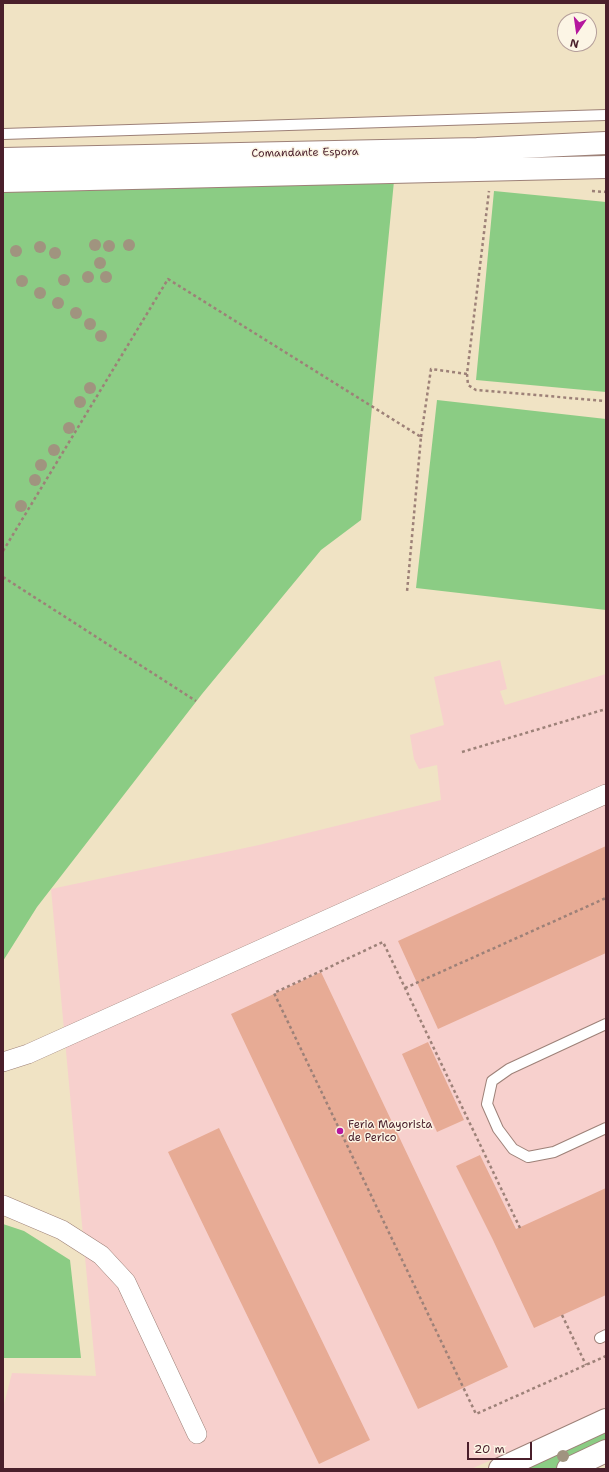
<!DOCTYPE html>
<style>
body{margin:0}
#map{position:relative;width:609px;height:1472px;overflow:hidden;background:#f0e3c4;font-family:"Shantell Sans",sans-serif}
canvas{display:block}
.frame{position:absolute;inset:0;border:4px solid #4a1f2b;pointer-events:none}
.north{position:absolute;left:557px;top:12px;width:40px;height:40px;box-sizing:border-box;background:#fcf5e5;border:1px solid #b59f9b;border-radius:50%;rotate:193deg;font-size:11px;font-weight:700;line-height:16px;text-align:center;color:#4a1f2b}
.north::after{content:'';display:block;margin:auto;width:14px;height:18px;background:#b5179e;clip-path:polygon(50% 0,100% 100%,50% 72%,0 100%)}
.scale{position:absolute;left:467px;top:1442px;width:65px;height:18px;box-sizing:border-box;border:2px solid #4a1f2b;border-top:0;padding-left:5px;font-size:12px;line-height:14px;white-space:nowrap;color:#4a1f2b;-webkit-text-stroke:3px #fcf5e5;paint-order:stroke}
</style>
<div id="map">
<canvas width="609" height="1472"></canvas>
<div class="frame"></div>
<div class="north">N</div>
<div class="scale">20 m</div>
</div>
<script>
const c = document.querySelector('canvas').getContext('2d');
c.lineJoin = 'round';
function fillPath(path, color) {
  c.fillStyle = color;
  c.fill(path, 'evenodd');
}
function strokePath(path, color, width, dash) {
  c.strokeStyle = color;
  c.lineWidth = width;
  c.lineCap = dash ? 'butt' : 'round';
  c.setLineDash(dash || []);
  c.stroke(path);
}
function label(font, color, halo, rows, align = 'center') {
  c.font = font + ' "Shantell Sans",sans-serif';
  c.lineWidth = 3;
  c.setLineDash([]);
  c.textBaseline = 'middle';
  c.strokeStyle = halo;
  c.fillStyle = color;
  for (const [text, x, y, turn = 0] of rows) {
    c.save();
    c.translate(x, y);
    c.rotate((+turn || 0) * Math.PI / 180);
    c.textAlign = isNaN(turn) ? turn : align;
    if (halo) c.strokeText(text, 0, 0);
    c.fillText(text, 0, 0);
    c.restore();
  }
}
fillPath(new Path2D(`
 M 500,660 L 507,689 L 500,691 L 505,705 L 606,674 L 606,1409 L 471,1469 L 3,1469 L 3,1408 L 12,1373 L 96,1376 L 51,889 L 259,845 L 441,800 L 437,765 L 419,769 L 414,759 L 410,735 L 444,725 L 434,677 Z`), '#f7d0cd');
fillPath(new Path2D(`
 M 394,181 L 361,520 L 321,550 L 202,694 L 37,907 L 3,961 L 3,190 Z
 M 494,191 L 606,202 L 606,392 L 476,380 Z
 M 437,400 L 606,419 L 606,610 L 416,588 Z
 M 3,1224 L 24,1231 L 70,1260 L 81,1358 L 3,1358 Z
 M 606,1420 L 606,1450 L 565,1469 L 500,1469 Z`), '#8bcc84');
fillPath(new Path2D(`
 M 606,846 L 606,953 L 438,1029 L 398,941 Z
 M 321,972 L 508,1367 L 418,1409 L 231,1014 Z
 M 428,1042 L 464,1120 L 437,1132 L 402,1054 Z
 M 219,1128 L 370,1440 L 319,1464 L 168,1152 Z
 M 480,1155 L 516,1229 L 606,1188 L 606,1295 L 534,1328 L 493,1240 L 456,1166 Z`), '#e7ab95');
const lane = new Path2D(`
 M 3,134 L 606,115
 M 606,1024 L 509,1069 L 492,1081 L 487,1104 L 498,1129 L 513,1149 L 528,1157 L 554,1152 L 606,1128
 M 600,1338 L 606,1335`);
const street = new Path2D(`
 M 3,1062 L 28,1054 L 606,794
 M 3,1205 L 62,1230 L 101,1255 L 126,1282 L 197,1434`);
const primary = new Path2D(`
 M 3,159 L 477,149 L 606,143
 M 3,181 L 606,167
 M 500,1469 L 606,1420
 M 568,1469 L 606,1451`);
strokePath(lane, '#9d8178', 12);
strokePath(street, '#9d8178', 20);
strokePath(primary, '#9d8178', 24);
strokePath(new Path2D(`
 M 592,191 L 606,192
 M 467,374 L 468,385 L 476,390 L 606,401
 M 421,437 L 431,369 L 467,374 L 489,191
 M 3,551 L 168,279 L 421,437 L 407,592
 M 3,577 L 196,701
 M 462,752 L 606,709
 M 405,988 L 606,898
 M 520,1228 L 383,942 L 274,993 L 476,1414 L 606,1356
 M 562,1315 L 586,1365`), '#9d8178', 2.5, [3, 3]);
strokePath(lane, '#fff', 10);
strokePath(street, '#fff', 19);
strokePath(primary, '#fff', 22);
c.fillStyle = '#a0947f';
for (const [x, y] of [
 [95,245],
 [129,245],
 [109,246],
 [40,247],
 [16,251],
 [55,253],
 [100,263],
 [88,277],
 [106,277],
 [64,280],
 [22,281],
 [40,293],
 [58,303],
 [76,313],
 [90,324],
 [101,336],
 [90,388],
 [80,402],
 [69,428],
 [54,450],
 [41,465],
 [35,480],
 [21,506],
 [563,1456]
]) {
  c.beginPath();
  c.arc(x, y, 6, 0, 2 * Math.PI);
  c.fill();
}
for (const [x, y, r, color] of [
 [340,1131,4,"#b5179e"]
]) {
  const dot = new Path2D();
  dot.arc(x, y, r, 0, 2 * Math.PI);
  c.fillStyle = color;
  c.fill(dot);
  strokePath(dot, '#fcf5e5', 1.5);
}
label('11px', '#4a1f2b', '#fcf5e5', [
 ["Comandante Espora",305,153,-1]
]);
label('11px', '#4a1f2b', '#fcf5e5', [
 ["Feria Mayorista",348,1125],
 ["de Perico",348,1138]
], 'left');
</script>
